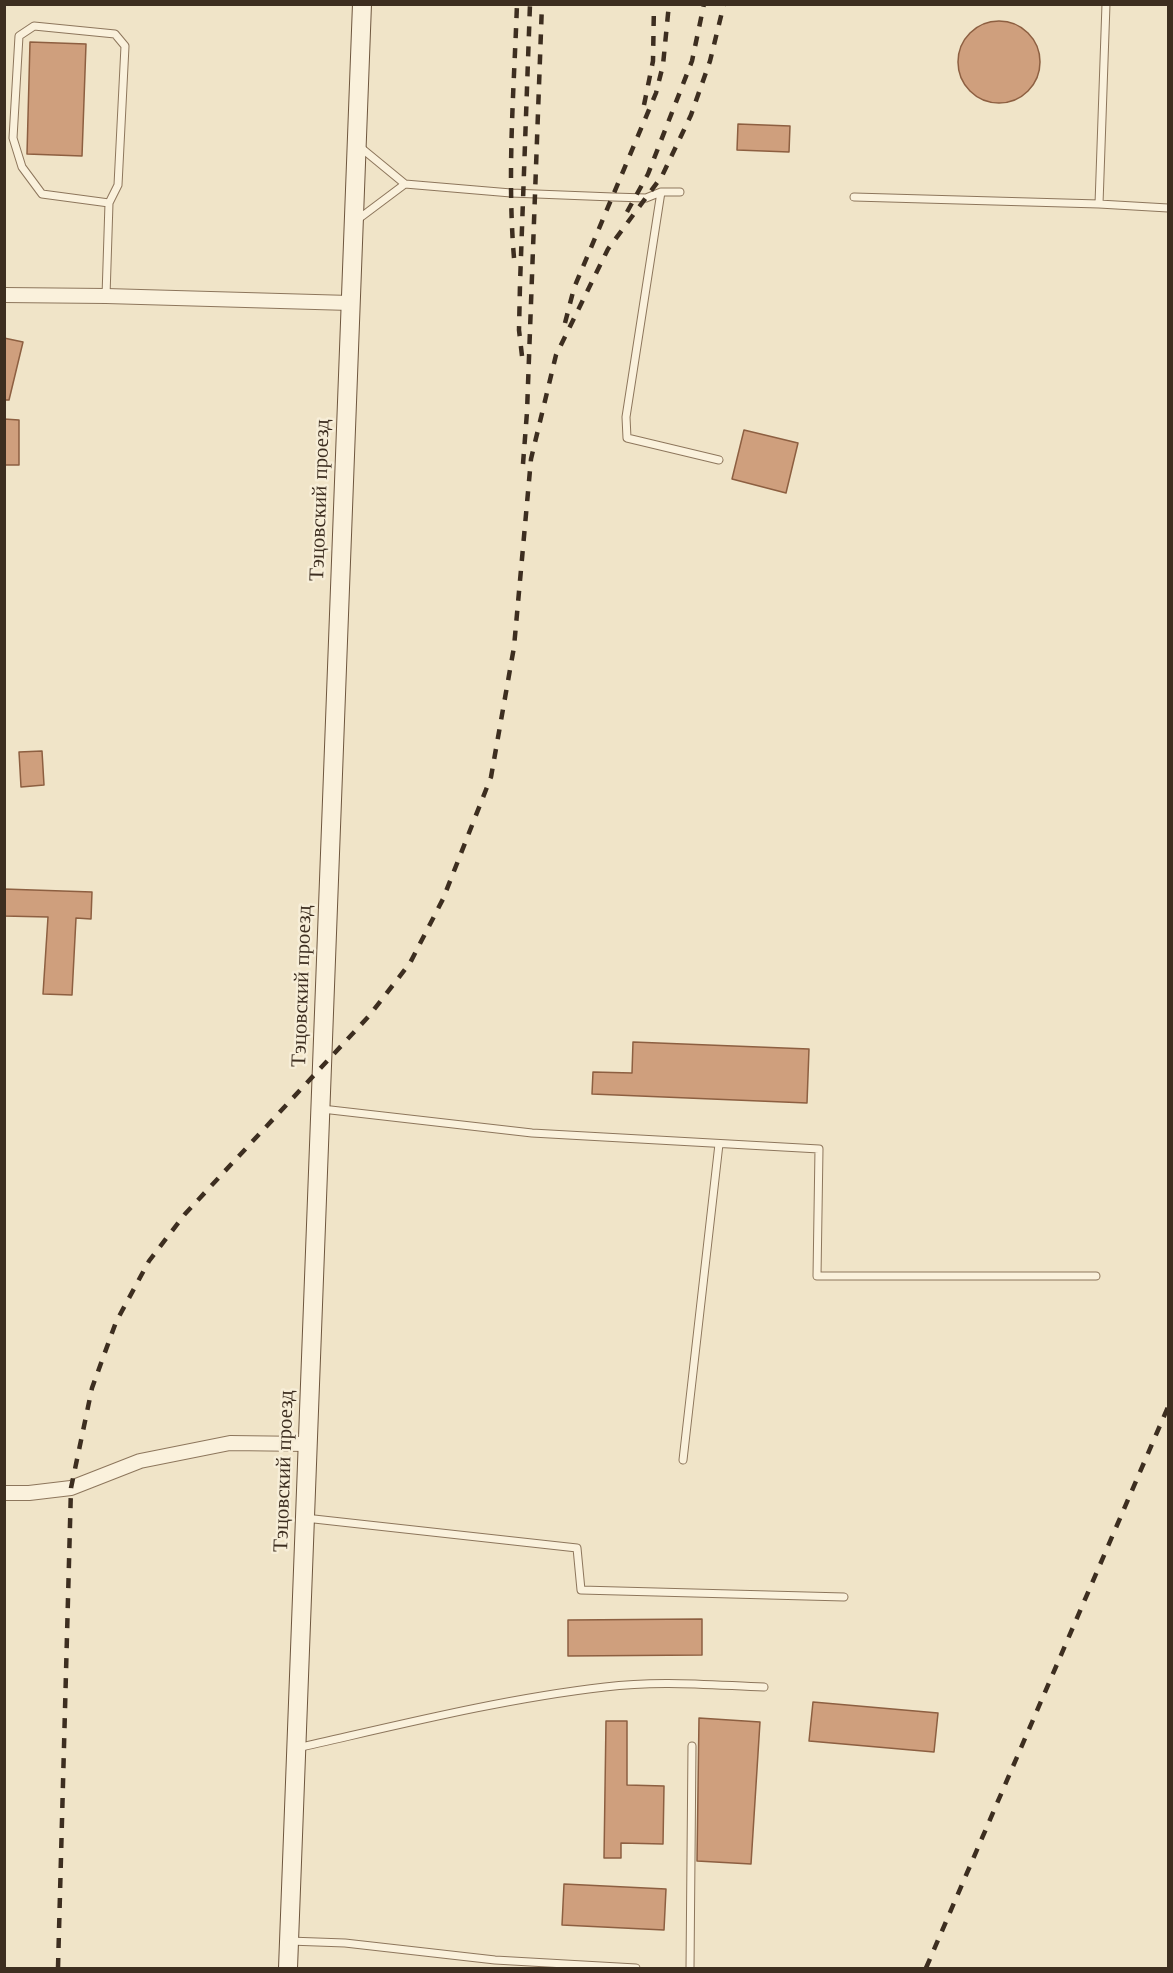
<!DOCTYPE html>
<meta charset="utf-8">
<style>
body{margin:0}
#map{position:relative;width:1173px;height:1973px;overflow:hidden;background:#f0e4c8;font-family:"Libre Baskerville",serif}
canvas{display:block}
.frame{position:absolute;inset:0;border:6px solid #3d2e20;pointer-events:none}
</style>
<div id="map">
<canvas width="1173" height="1973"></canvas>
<div class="frame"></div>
</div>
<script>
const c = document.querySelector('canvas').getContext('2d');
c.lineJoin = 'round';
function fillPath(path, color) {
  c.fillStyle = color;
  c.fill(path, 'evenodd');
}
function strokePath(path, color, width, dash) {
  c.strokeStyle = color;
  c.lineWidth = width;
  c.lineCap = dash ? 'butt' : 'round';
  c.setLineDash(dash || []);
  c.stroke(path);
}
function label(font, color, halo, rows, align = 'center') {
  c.font = font + ' "Libre Baskerville",serif';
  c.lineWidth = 5;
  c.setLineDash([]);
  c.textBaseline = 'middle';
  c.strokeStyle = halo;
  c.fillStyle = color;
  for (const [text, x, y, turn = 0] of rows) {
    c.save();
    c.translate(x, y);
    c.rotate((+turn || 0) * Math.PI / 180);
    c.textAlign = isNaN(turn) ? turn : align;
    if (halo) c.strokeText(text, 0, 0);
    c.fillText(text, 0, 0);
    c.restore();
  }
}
const building = new Path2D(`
 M958 62a41 41 0 1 1 82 0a41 41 0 1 1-82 0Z
 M 30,42 L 86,44 L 82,156 L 27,154 Z
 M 738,124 L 790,126 L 789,152 L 737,150 Z
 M 4,338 L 23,342 L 9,400 L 4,400 Z
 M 4,419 L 19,420 L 19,465 L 4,465 Z
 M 744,430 L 798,443 L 786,493 L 732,479 Z
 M 42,751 L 44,785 L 21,787 L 19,752 Z
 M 4,889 L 92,892 L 91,919 L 76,918 L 72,995 L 43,994 L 48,917 L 4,916 Z
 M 633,1042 L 809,1049 L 807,1103 L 592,1094 L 593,1072 L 632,1073 Z
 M 702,1619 L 702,1655 L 568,1656 L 568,1620 Z
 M 813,1702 L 938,1713 L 934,1752 L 809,1741 Z
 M 699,1718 L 760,1722 L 751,1864 L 697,1861 Z
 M 606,1721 L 627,1721 L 627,1785 L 664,1786 L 663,1844 L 621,1843 L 621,1858 L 604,1858 Z
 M 564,1884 L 666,1889 L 664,1930 L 562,1925 Z`);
fillPath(building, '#cf9f7d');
strokePath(building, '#8d5f41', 1.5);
const lane = new Path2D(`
 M 360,147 L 405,184 L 511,193 L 613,197 L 646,198 L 661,192 L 680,192
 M 661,192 L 626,417 L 627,438 L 719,460
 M 854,197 L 1099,204 L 1106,4
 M 1099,204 L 1168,208
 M 357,220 L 405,184
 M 106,296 L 109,203 L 42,194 L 22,167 L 13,138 L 19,36 L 34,26 L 115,34 L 125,46 L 118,185 L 109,203
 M 322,1109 L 532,1133 L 819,1149 L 817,1276 L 1096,1276
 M 683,1460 L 719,1144
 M 305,1518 L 577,1548 L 581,1590 L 844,1597
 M 297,1748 C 399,1725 501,1699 605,1687 C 658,1680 711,1685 764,1687
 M 289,1941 L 345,1943 L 495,1960 L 636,1968
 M 690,1968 L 692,1746`);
const street = new Path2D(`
 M 4,295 L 106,296 L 350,303
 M 4,1493 L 29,1493 L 71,1488 L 140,1461 L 230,1443 L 308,1444`);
const secondary = new Path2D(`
 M 288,1968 L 362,4`);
strokePath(lane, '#8d765c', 9);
strokePath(street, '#8d765c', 16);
strokePath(secondary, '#6f573f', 20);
strokePath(lane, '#faf1dc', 7);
strokePath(street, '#faf1dc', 14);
strokePath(secondary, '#faf1dc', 18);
strokePath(new Path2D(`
 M 644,105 L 653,61 L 654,4
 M 627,212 L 648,174 L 692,61 L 704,4
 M 514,258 C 507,174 514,89 517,4
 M 565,323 L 574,288 L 656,93 L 663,65 L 669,4
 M 522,356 L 519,330 L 520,284 L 530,4
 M 523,464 L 527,412 L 542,4
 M 58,1968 L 71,1488 L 92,1388 L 116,1322 L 149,1261 L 185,1214 L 369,1016 L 410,963 L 443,899 L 491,777 L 514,647 L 531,459 L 556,355 L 608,249 L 662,176 L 691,115 L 710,61 L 724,4
 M 926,1968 L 1168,1407`), '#3d2e20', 4.5, [10, 10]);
label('21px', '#3d2e20', '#f7eed8', [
 ["Тэцовский проезд",320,500,-88],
 ["Тэцовский проезд",302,986,-88],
 ["Тэцовский проезд",284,1471,-88]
]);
</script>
